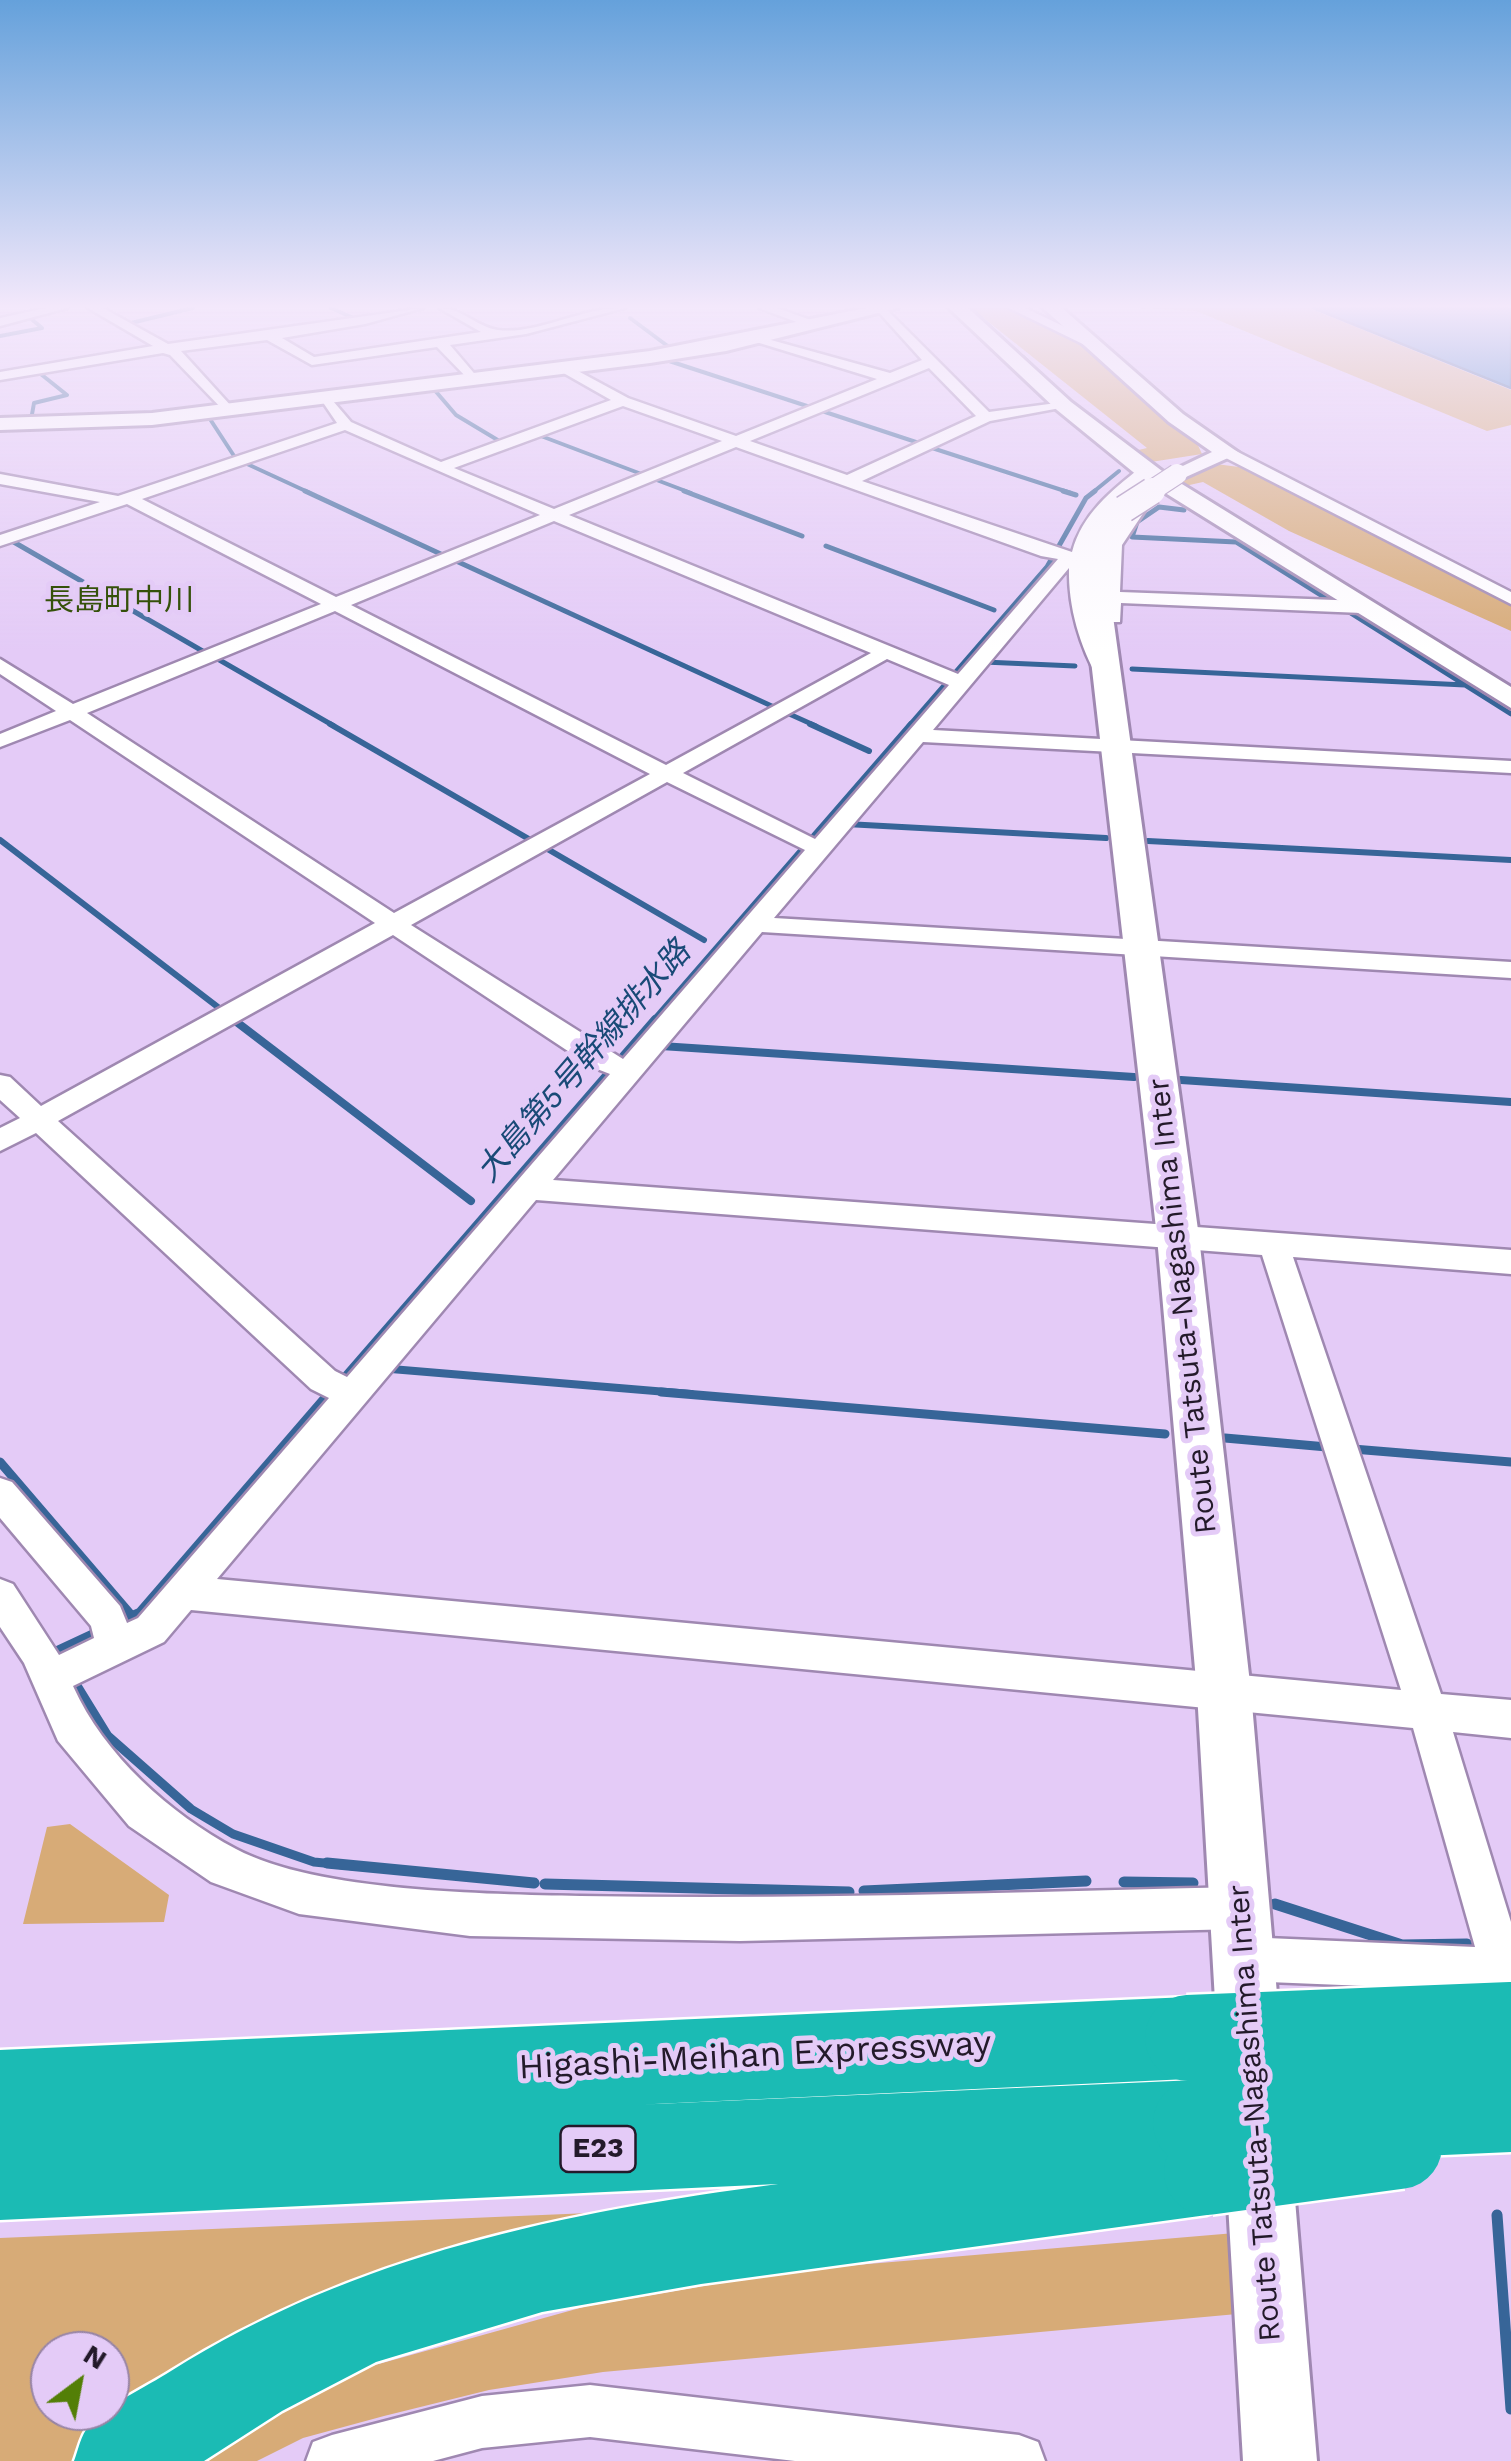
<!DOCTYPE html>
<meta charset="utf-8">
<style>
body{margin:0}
#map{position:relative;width:1511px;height:2461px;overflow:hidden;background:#e4cbf7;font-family:"Work Sans",sans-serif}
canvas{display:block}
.north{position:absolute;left:30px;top:2331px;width:100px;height:100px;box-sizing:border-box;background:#e4cbf7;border:2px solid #9784a5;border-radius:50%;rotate:32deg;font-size:28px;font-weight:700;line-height:40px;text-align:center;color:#231a2a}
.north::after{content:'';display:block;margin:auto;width:35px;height:45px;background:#537f07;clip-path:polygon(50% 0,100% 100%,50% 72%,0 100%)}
</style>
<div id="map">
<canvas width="1511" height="2461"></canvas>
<div class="north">N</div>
</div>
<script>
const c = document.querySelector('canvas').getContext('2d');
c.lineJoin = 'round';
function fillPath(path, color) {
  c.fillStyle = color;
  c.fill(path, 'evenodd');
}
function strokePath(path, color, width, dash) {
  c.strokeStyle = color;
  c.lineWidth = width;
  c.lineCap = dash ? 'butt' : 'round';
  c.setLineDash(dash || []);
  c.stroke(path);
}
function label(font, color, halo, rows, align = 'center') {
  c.font = font + ' "Work Sans","Noto Sans JP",sans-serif';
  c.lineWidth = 10;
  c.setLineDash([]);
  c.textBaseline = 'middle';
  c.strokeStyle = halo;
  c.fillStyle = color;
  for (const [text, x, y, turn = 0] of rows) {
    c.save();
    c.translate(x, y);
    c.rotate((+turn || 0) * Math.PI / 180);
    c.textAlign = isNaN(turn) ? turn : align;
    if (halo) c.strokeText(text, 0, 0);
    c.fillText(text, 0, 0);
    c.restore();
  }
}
fillPath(new Path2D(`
 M 971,308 L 1011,308 L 1087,347 L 1165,420 L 1196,441 L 1202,454 L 1151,462 L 1134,451 L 1147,448 Z
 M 1141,308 L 1309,308 L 1511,390 L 1511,425 L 1487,431 L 1196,311 Z
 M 1216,464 L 1239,467 L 1511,603 L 1511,631 L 1289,531 L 1203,482 L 1185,486 L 1179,481 Z
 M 70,1824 L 169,1895 L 164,1922 L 23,1924 L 47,1827 Z
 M 778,2205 L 239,2348 L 73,2461 L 0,2461 L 0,2238 ZM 50,2351 L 110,2351 L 110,2411 L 50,2411 Z
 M 1235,2233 L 1237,2314 L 603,2372 L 489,2390 L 384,2416 L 303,2438 L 257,2461 L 182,2461 L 314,2382 L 587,2306 L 797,2270 Z`), '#d7ab77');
const water = new Path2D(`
 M 1313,308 L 1511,308 L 1511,388 L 1340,319 Z`);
fillPath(water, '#4085c7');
strokePath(water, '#376598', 2.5);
strokePath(new Path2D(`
 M 331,308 L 360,321
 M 970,308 L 1018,353
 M 630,318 L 673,350
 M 131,323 L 193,308
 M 0,336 L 42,328 L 29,317 L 34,316
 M 1023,357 L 1046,379
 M 660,358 L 810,407
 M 432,387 L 456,415 L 501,442 L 507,440
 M 819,410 L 922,444
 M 208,416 L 236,459
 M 31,420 L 34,403 L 67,395 L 37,371
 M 541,436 L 644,475
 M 929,447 L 1071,493
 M 245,463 L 310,493
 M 654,479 L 691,493
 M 1092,493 L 1119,471`), '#376598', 4);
strokePath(new Path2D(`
 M 305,491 L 445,556
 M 684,491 L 802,536
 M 1063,491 L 1076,495
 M 1184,510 L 1159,507 L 1137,522 L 1132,537 L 1236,542 L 1335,604
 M 12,541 L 206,653
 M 826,546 L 994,610
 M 454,560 L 776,708
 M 1349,612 L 1511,714
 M 216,658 L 334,726
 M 984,662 L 1075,666
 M 1132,669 L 1465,685
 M 787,713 L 816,726
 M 909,726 L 1047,567 L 1086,498 L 1095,491`), '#376598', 5);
strokePath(new Path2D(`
 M 330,724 L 534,842
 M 810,724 L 869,751
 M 846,824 L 1106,838
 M 0,840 L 223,1011
 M 1148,841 L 1511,860
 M 544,847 L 704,940
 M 653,1021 L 911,724`), '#376598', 6);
strokePath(new Path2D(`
 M 234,1020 L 471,1201
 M 661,1046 L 1134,1077
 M 1181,1080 L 1511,1102
 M 391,1369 L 691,1394
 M 341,1381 L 655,1019
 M 328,1394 L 331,1391`), '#376598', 8);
strokePath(new Path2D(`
 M 661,1392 L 1165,1434
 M 1225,1438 L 1327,1447
 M 1353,1449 L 1511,1462
 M 0,1462 L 132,1616
 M 118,1622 L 140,1612 L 330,1392
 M 56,1651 L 101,1630
 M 73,1679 L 108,1736 L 191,1809 L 233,1834 L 314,1862 L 354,1866`), '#376598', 9);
strokePath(new Path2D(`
 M 327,1863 L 534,1883
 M 1124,1882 L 1193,1883
 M 545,1884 L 849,1892
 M 864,1891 L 1086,1881
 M 1275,1904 L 1402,1945 L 1467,1944
 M 1497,2215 L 1511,2409`), '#376598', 11);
const street = new Path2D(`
 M 46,308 L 67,308 L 0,326 L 0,318 Z
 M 88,308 L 103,308 L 168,344 L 423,308 L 365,324 L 282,338 L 314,357 L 481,332 L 439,308 C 463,308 476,327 498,330 C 537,335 584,306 625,308 L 526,334 L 450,345 L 479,379 L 472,383 L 437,347 L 312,365 L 267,340 L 181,351 L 232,407 L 234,410 L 227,414 L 170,355 L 163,353 L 0,380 L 0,372 L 153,346 Z
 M 759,308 L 777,308 L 822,324 L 810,327 Z
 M 875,308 L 885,308 L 989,412 L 1064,402 L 1071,406 L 990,421 L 862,481 L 1072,552 C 1082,514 1111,491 1140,468 L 1154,471 C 1140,486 1122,497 1108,514 C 1067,562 1093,625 1116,676 L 1113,680 L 1099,680 C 1080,647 1068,607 1069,568 L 933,730 L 1511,761 L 1511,773 L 923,742 L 774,918 L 1511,962 L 1511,978 L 762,932 L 553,1180 L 1511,1250 L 1511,1274 L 1293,1257 L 1441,1694 L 1511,1700 L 1511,1738 L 1453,1732 L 1511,1922 L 1511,2016 L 1495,2010 L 1488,1991 L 1244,1981 L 1229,1974 L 1222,1959 L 1229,1944 L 1244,1937 L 1475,1947 L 1413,1728 L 191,1610 L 164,1642 L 73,1686 C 104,1755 170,1814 236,1849 C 317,1892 487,1894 580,1896 C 800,1900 1020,1892 1240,1887 L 1255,1893 L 1261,1908 L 1255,1923 L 1240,1929 L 740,1941 L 470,1936 L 299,1914 L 211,1882 L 129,1826 L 58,1741 L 24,1663 L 0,1627 L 0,1579 L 13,1584 L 59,1655 L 94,1638 L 91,1626 L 0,1518 L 0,1478 L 12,1482 L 120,1606 L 127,1623 L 138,1618 L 329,1398 L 311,1389 L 36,1133 L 0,1151 L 0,1128 L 20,1118 L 0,1100 L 0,1075 L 10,1077 L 41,1106 L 375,923 L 70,720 L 0,747 L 0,734 L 56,711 L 0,674 L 0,659 L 73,704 L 321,604 L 127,504 L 0,546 L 0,535 L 100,502 L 0,484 L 0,474 L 118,496 L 337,423 L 320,398 L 327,394 L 351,422 L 441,462 L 611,400 L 560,371 L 565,364 L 628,398 L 736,436 L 877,379 L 753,341 L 753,335 L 890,373 L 922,360 ZM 929,368 L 976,416 L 847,475 L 750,441 ZM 623,406 L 722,441 L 554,509 L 454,468 ZM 345,430 L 540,515 L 336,597 L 142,499 ZM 736,447 L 1041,556 L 1058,559 L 958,674 L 569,515 ZM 554,521 L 871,653 L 666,765 L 351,605 ZM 335,611 L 650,774 L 394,913 L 87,713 ZM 887,659 L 949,685 L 815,839 L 683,773 ZM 667,782 L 805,850 L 623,1059 L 411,925 ZM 393,935 L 592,1067 L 610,1074 L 347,1377 L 335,1371 L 58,1121 ZM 536,1200 L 1262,1255 L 1401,1690 L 217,1579 Z
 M 1009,308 L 1025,308 L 1101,344 L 1089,347 Z
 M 1222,450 L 1234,450 L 1511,592 L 1511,604 L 1222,456 Z
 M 1138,504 L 1146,509 L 1122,545 L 1120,592 L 1362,601 L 1371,607 L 1362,613 L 1121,603 L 1120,622 L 1106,622 C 1092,587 1098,520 1138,504 Z
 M 590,2385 L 1019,2435 L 1038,2442 L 1045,2461 L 795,2461 L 590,2437 L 482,2448 L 433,2461 L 306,2461 L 313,2442 L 332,2435 L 482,2396 Z`);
const secondary = new Path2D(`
 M 866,308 L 898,308 L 726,351 L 650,363 L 152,425 L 0,430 L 0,418 L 152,413 L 650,351 Z
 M 949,308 L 968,308 L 1071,402 L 1166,474 L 1212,452 L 1169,422 L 1043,308 L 1062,308 L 1183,414 L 1239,453 L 1177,481 L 1511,687 L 1511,708 L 1138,476 L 1057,410 Z
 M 1124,502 L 1136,509 L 1109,544 L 1107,573 L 1199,1237 L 1251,1692 L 1282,2052 L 1273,2075 L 1250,2084 L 1227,2075 L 1218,2052 L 1197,1692 L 1157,1237 L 1081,573 C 1084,548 1096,510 1124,502 Z
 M 1258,2119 L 1282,2128 L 1291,2152 L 1317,2461 L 1243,2461 L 1225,2152 L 1234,2128 Z`);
const highway = new Path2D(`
 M 1188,1997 L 1217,2009 L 1229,2038 L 1217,2067 L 1188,2079 L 633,2105 L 1196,2080 L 1226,2093 L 1239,2123 L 1232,2139 L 1238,2141 L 1250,2172 L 1238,2203 L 1207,2215 L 701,2284 L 542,2312 L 376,2362 L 282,2411 L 204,2461 L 74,2461 C 78,2451 81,2434 89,2426 C 108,2404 146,2387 171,2371 C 357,2254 564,2212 778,2184 L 0,2220 L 0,2050 Z`);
strokePath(street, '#9f88b1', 5);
strokePath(secondary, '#9f88b1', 6);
strokePath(highway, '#fff', 5);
fillPath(street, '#fff');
fillPath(secondary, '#fff');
fillPath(highway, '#1bbbb4');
const secondaryBridgeFar1 = new Path2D(`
 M 1148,493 L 1177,474`);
const secondaryBridge = new Path2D(`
 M 1124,509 L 1152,491`);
const highwayBridge = new Path2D(`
 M 1188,2038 L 1511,2025
 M 1196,2123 L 1511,2109
 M 1207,2172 L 1399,2146`);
strokePath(secondaryBridgeFar1, '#9f88b1', 22, []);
strokePath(secondaryBridge, '#9f88b1', 29, []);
strokePath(highwayBridge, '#fff', 91, []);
strokePath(secondaryBridgeFar1, '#fff', 20);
strokePath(secondaryBridge, '#fff', 26);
strokePath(highwayBridge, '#1bbbb4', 86);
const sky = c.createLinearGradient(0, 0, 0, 652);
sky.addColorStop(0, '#65a1db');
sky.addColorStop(0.47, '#f3e8fb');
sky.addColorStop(1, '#f3e8fb00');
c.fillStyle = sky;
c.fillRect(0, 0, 1511, 652);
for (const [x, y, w] of [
 [598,2149,75]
]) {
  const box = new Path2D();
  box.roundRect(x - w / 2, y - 23, w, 46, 8);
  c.fillStyle = '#e4cbf7';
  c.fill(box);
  strokePath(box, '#231a2a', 2.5);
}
label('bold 28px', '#231a2a', null, [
 ["E23",598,2149]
]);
label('30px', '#35510a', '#e4cbf7', [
 ["長島町中川",119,601]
]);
label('30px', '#231a2a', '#e4cbf7', [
 ["Route Tatsuta-Nagashima Inter",1183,1306,-96],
 ["Route Tatsuta-Nagashima Inter",1255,2113,-94]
]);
label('italic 32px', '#194a77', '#e4cbf7', [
 ["大島第5号幹線排水路",584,1062,-49]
]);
label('35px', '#231a2a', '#e4cbf7', [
 ["Higashi-Meihan Expressway",755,2056,-3]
]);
</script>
